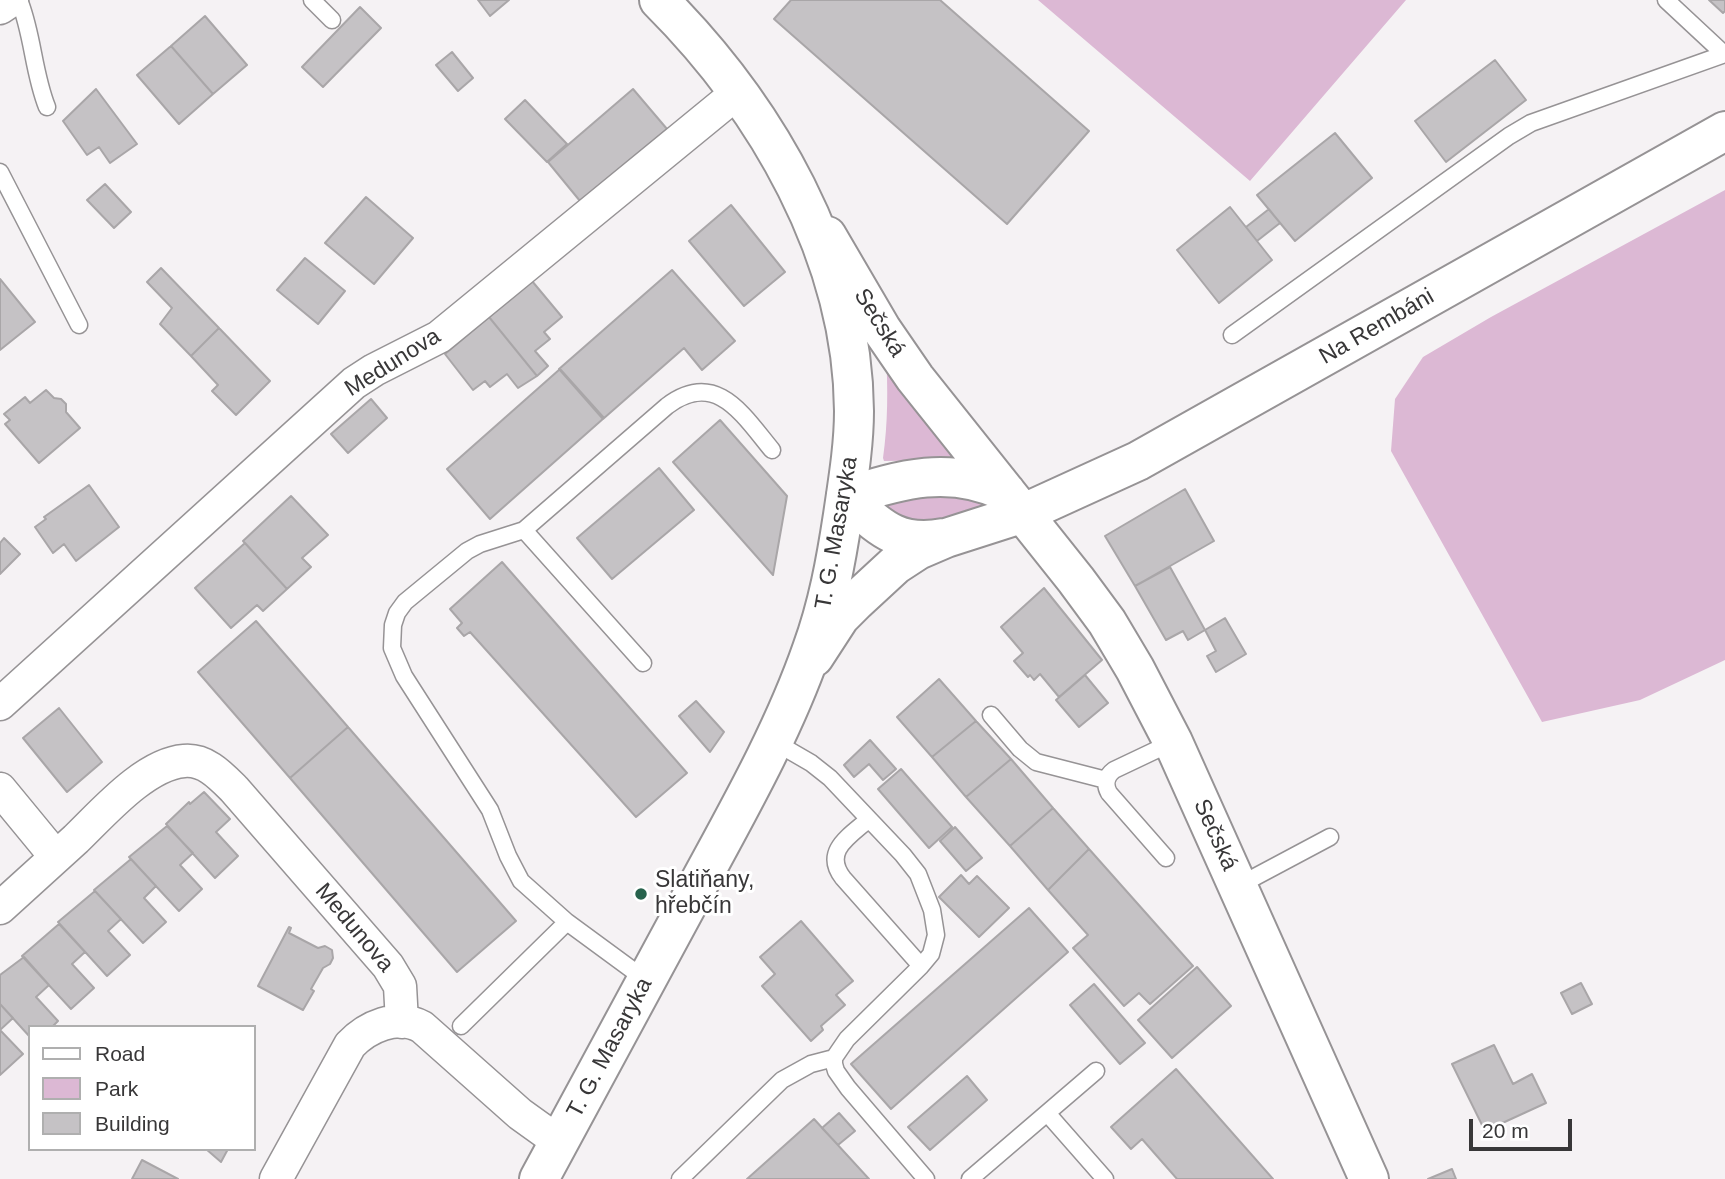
<!DOCTYPE html>
<meta charset="utf-8">
<style>
body{margin:0}
#map{position:relative;width:1725px;height:1179px;overflow:hidden;background:#f5f2f4;font-family:Helvetica,sans-serif}
canvas{display:block}
.legend{position:absolute;left:28px;top:1025px;width:228px;height:126px;box-sizing:border-box;background:#fff;border:2px solid #afafaf;margin:0;padding:9px 12px;list-style:none;font-size:21px;color:#383738}
.legend li{display:flex;align-items:center;gap:14px;height:35px}
.legend b{width:35px;border:2px solid #afafaf}
.scale{position:absolute;left:1469px;top:1119px;width:103px;height:32px;box-sizing:border-box;border:4px solid #383738;border-top:0;padding-left:9px;font-size:21px;line-height:24px;white-space:nowrap;color:#383738;-webkit-text-stroke:5px #fff;paint-order:stroke}
</style>
<div id="map">
<canvas width="1725" height="1179"></canvas>
<ul class="legend">
<li><b style="height:9px;background:#fff"></b>Road</li>
<li><b style="height:19px;background:#dcb8d4"></b>Park</li>
<li><b style="height:19px;background:#c5c2c5"></b>Building</li>
</ul>
<div class="scale">20 m</div>
</div>
<script>
const c = document.querySelector('canvas').getContext('2d');
c.lineJoin = 'round';
function fillPath(path, color) {
  c.fillStyle = color;
  c.fill(path, 'evenodd');
}
function strokePath(path, color, width, dash) {
  c.strokeStyle = color;
  c.lineWidth = width;
  c.lineCap = dash ? 'butt' : 'round';
  c.setLineDash(dash || []);
  c.stroke(path);
}
function label(font, color, halo, rows, align = 'center') {
  c.font = font + ' Helvetica,sans-serif';
  c.lineWidth = 6;
  c.setLineDash([]);
  c.textBaseline = 'middle';
  c.strokeStyle = halo;
  c.fillStyle = color;
  for (const [text, x, y, turn = 0] of rows) {
    c.save();
    c.translate(x, y);
    c.rotate((+turn || 0) * Math.PI / 180);
    c.textAlign = isNaN(turn) ? turn : align;
    if (halo) c.strokeText(text, 0, 0);
    c.fillText(text, 0, 0);
    c.restore();
  }
}
fillPath(new Path2D(`
 M 1038,0 L 1406,0 L 1250,181 Z
 M 1725,190 L 1725,660 L 1640,700 L 1542,722 L 1391,451 L 1395,399 L 1423,357 L 1491,317 Z
 M 886,354 L 966,460 L 884,461 L 883,458 C 888,423 888,389 886,354 Z
 M 949,493 L 995,505 L 920,527 L 883,510 L 885,498 Z`), '#dcb8d4');
const building = new Path2D(`
 M 478,0 L 509,0 L 490,16 Z
 M 791,0 L 940,0 L 1089,131 L 1007,224 L 774,19 Z
 M 1709,0 L 1725,0 L 1725,11 L 1723,13 Z
 M 360,7 L 381,28 L 323,87 L 302,67 Z
 M 205,16 L 247,65 L 213,94 L 171,46 Z
 M 171,46 L 213,94 L 179,124 L 137,75 Z
 M 452,52 L 473,78 L 458,91 L 436,65 Z
 M 1495,60 L 1526,100 L 1446,162 L 1415,121 Z
 M 96,89 L 137,144 L 110,163 L 99,147 L 87,155 L 63,121 Z
 M 633,89 L 667,129 L 580,201 L 548,162 Z
 M 525,100 L 567,144 L 547,162 L 505,119 Z
 M 1335,133 L 1372,178 L 1295,241 L 1257,195 Z
 M 105,184 L 131,212 L 114,228 L 87,200 Z
 M 366,197 L 413,238 L 374,284 L 325,243 Z
 M 731,205 L 785,272 L 744,306 L 689,241 Z
 M 1230,207 L 1272,260 L 1219,303 L 1177,250 Z
 M 1269,209 L 1280,223 L 1257,241 L 1246,227 Z
 M 305,258 L 345,291 L 318,324 L 277,290 Z
 M 161,268 L 219,328 L 191,356 L 160,324 L 172,308 L 147,282 Z
 M 672,270 L 735,341 L 702,370 L 684,348 L 603,419 L 559,369 Z
 M 0,279 L 35,322 L 0,350 Z
 M 532,281 L 562,317 L 544,332 L 550,339 L 535,351 L 548,366 L 537,376 L 489,317 Z
 M 489,317 L 537,376 L 518,388 L 507,374 L 490,387 L 485,381 L 473,390 L 445,354 Z
 M 219,328 L 270,381 L 236,415 L 212,391 L 218,385 L 191,356 Z
 M 560,369 L 604,418 L 490,519 L 447,469 Z
 M 46,390 L 54,398 L 61,399 L 66,404 L 66,412 L 80,428 L 39,463 L 5,424 L 10,420 L 4,414 L 25,397 L 30,403 Z
 M 371,399 L 387,418 L 348,453 L 331,434 Z
 M 720,420 L 787,496 L 773,575 L 673,462 Z
 M 659,468 L 694,510 L 612,579 L 577,538 Z
 M 89,485 L 119,527 L 76,561 L 64,544 L 53,553 L 35,527 L 46,519 L 44,517 Z
 M 1185,489 L 1214,541 L 1135,586 L 1105,536 Z
 M 291,496 L 328,535 L 302,558 L 311,567 L 287,589 L 243,541 Z
 M 4,538 L 20,554 L 0,574 L 0,543 Z
 M 245,543 L 287,589 L 263,611 L 257,605 L 231,628 L 195,588 Z
 M 502,562 L 687,773 L 636,817 L 470,632 L 464,636 L 457,628 L 462,623 L 450,609 Z
 M 1170,567 L 1205,630 L 1188,640 L 1183,631 L 1166,640 L 1135,586 Z
 M 1044,588 L 1102,660 L 1059,697 L 1040,674 L 1034,680 L 1030,675 L 1028,677 L 1014,661 L 1023,653 L 1001,627 Z
 M 1225,618 L 1246,654 L 1216,672 L 1207,656 L 1216,651 L 1205,630 Z
 M 256,621 L 348,727 L 290,778 L 198,672 Z
 M 1085,675 L 1108,703 L 1079,727 L 1056,700 Z
 M 939,679 L 976,721 L 932,757 L 897,717 Z
 M 696,701 L 724,732 L 710,752 L 679,716 Z
 M 59,708 L 102,762 L 67,792 L 23,738 Z
 M 976,721 L 1011,759 L 966,797 L 932,757 Z
 M 348,727 L 516,921 L 457,972 L 290,778 Z
 M 870,740 L 896,769 L 883,780 L 869,764 L 854,777 L 844,765 Z
 M 1011,759 L 1053,808 L 1010,846 L 966,797 Z
 M 901,769 L 952,827 L 929,848 L 878,789 Z
 M 204,792 L 230,819 L 216,832 L 238,856 L 215,878 L 166,824 L 189,802 L 190,804 Z
 M 1053,808 L 1089,849 L 1048,890 L 1010,846 Z
 M 167,826 L 193,853 L 180,865 L 202,889 L 179,911 L 129,857 Z
 M 955,827 L 982,858 L 966,871 L 940,841 Z
 M 1089,849 L 1193,966 L 1150,1004 L 1139,993 L 1124,1006 L 1073,948 L 1088,935 L 1048,890 Z
 M 131,859 L 156,886 L 144,898 L 166,922 L 143,943 L 94,890 Z
 M 961,875 L 969,884 L 977,876 L 1009,908 L 979,937 L 939,897 Z
 M 95,891 L 121,919 L 108,931 L 130,955 L 107,976 L 58,922 Z
 M 1029,908 L 1068,952 L 891,1109 L 851,1064 Z
 M 801,921 L 853,981 L 836,995 L 845,1005 L 821,1026 L 823,1030 L 811,1041 L 762,986 L 775,974 L 760,957 Z
 M 59,924 L 85,952 L 72,964 L 94,988 L 71,1009 L 22,956 Z
 M 289,927 L 291,928 L 289,933 L 318,948 L 325,946 L 332,950 L 333,958 L 330,964 L 323,968 L 311,989 L 314,991 L 303,1010 L 258,986 Z
 M 24,957 L 49,985 L 36,997 L 58,1021 L 52,1027 L 30,1027 L 30,1037 L 0,1004 L 0,975 Z
 M 1197,967 L 1231,1006 L 1172,1058 L 1138,1020 Z
 M 1581,983 L 1592,1004 L 1572,1014 L 1561,993 Z
 M 1094,984 L 1145,1043 L 1120,1064 L 1070,1005 Z
 M 0,1004 L 13,1018 L 0,1030 L 23,1054 L 0,1075 Z
 M 1494,1045 L 1513,1084 L 1532,1074 L 1546,1103 L 1485,1131 L 1452,1064 Z
 M 1176,1069 L 1273,1179 L 1177,1179 L 1142,1139 L 1131,1149 L 1111,1127 Z
 M 967,1076 L 987,1100 L 930,1150 L 908,1127 Z
 M 839,1113 L 855,1131 L 838,1145 L 822,1128 Z
 M 814,1119 L 869,1179 L 747,1179 Z
 M 206,1149 L 228,1149 L 221,1162 Z
 M 142,1160 L 178,1179 L 132,1179 Z
 M 1452,1169 L 1456,1179 L 1428,1179 Z`);
fillPath(building, '#c5c2c5');
strokePath(building, '#a9a6a8', 2);
const service = new Path2D(`
 M 19,0 C 33,34 33,72 47,107
 M 312,0 L 332,20
 M 1666,0 L 1724,54
 M 0,172 L 79,325
 M 1232,335 L 1509,136 L 1531,123 L 1725,54
 M 524,530 L 480,544 L 467,551 L 405,602 L 397,613 L 393,625 L 392,648 L 404,676 L 490,810 L 508,856 L 521,881 L 567,922 L 646,980
 M 643,663 L 524,530 L 667,406 C 716,369 743,415 772,450
 M 991,715 L 1020,749 L 1036,762 L 1106,780
 M 773,741 L 811,763 L 830,778 L 903,855 L 918,874 L 932,910 L 936,935 L 931,954 L 921,966 L 843,878 C 822,851 850,836 869,819
 M 1166,858 L 1109,793 C 1104,784 1106,776 1114,770 L 1173,742
 M 1238,886 L 1330,837
 M 921,966 L 847,1039 L 834,1058 L 834,1064 L 836,1071 L 848,1088 L 926,1179
 M 461,1026 L 567,922
 M 1096,1071 L 1047,1113 L 1105,1179
 M 680,1179 L 782,1080 L 811,1064 L 834,1058
 M 970,1179 L 1047,1113`);
const minor = new Path2D(`
 M 0,8 L 12,0
 M 0,704 L 354,383 L 374,370 L 439,337 L 737,93
 M 0,789 L 56,857
 M 0,908 C 25,885 51,862 76,839 C 103,813 145,764 184,761 C 205,759 220,775 234,789 L 388,966 L 400,986 L 402,1022
 M 276,1179 L 350,1045 C 367,1027 397,1013 422,1027 L 520,1114 L 559,1142`);
const tertiary = new Path2D(`
 M 827,236 L 882,330 L 915,378 L 1076,580 L 1107,622 L 1135,669 L 1173,742 L 1369,1179
 M 944,538 C 896,547 879,526 846,497 C 901,479 950,465 1006,492
 M 814,657 L 840,617 L 856,601 L 895,565 L 918,550 L 946,538 L 1024,513 L 1138,461 L 1725,131`);
const secondary = new Path2D(`
 M 539,1179 C 590,1085 641,991 692,896 C 735,816 782,735 812,649 C 828,605 836,561 843,515 C 848,481 854,445 854,411 C 853,255 766,107 659,0`);
strokePath(service, '#969395', 19);
strokePath(minor, '#969395', 35);
strokePath(tertiary, '#969395', 42);
strokePath(secondary, '#969395', 42);
strokePath(service, '#fff', 16);
strokePath(minor, '#fff', 32);
strokePath(tertiary, '#fff', 38);
strokePath(secondary, '#fff', 38);
for (const [x, y, r, color] of [
 [641,894,7,"#27624c"]
]) {
  const dot = new Path2D();
  dot.arc(x, y, r, 0, 2 * Math.PI);
  c.fillStyle = color;
  c.fill(dot);
  strokePath(dot, '#fff', 2.5);
}
label('23px', '#383738', '#fff', [
 ["Sečská",879,323,58],
 ["Na Rembáni",1377,327,-30],
 ["Medunova",393,363,-32],
 ["T. G. Masaryka",837,533,-80],
 ["Sečská",1215,835,66],
 ["Medunova",354,928,50],
 ["T. G. Masaryka",610,1048,-62]
]);
label('23px', '#383738', '#fff', [
 ["Slatiňany,",655,881],
 ["hřebčín",655,907]
], 'left');
</script>
